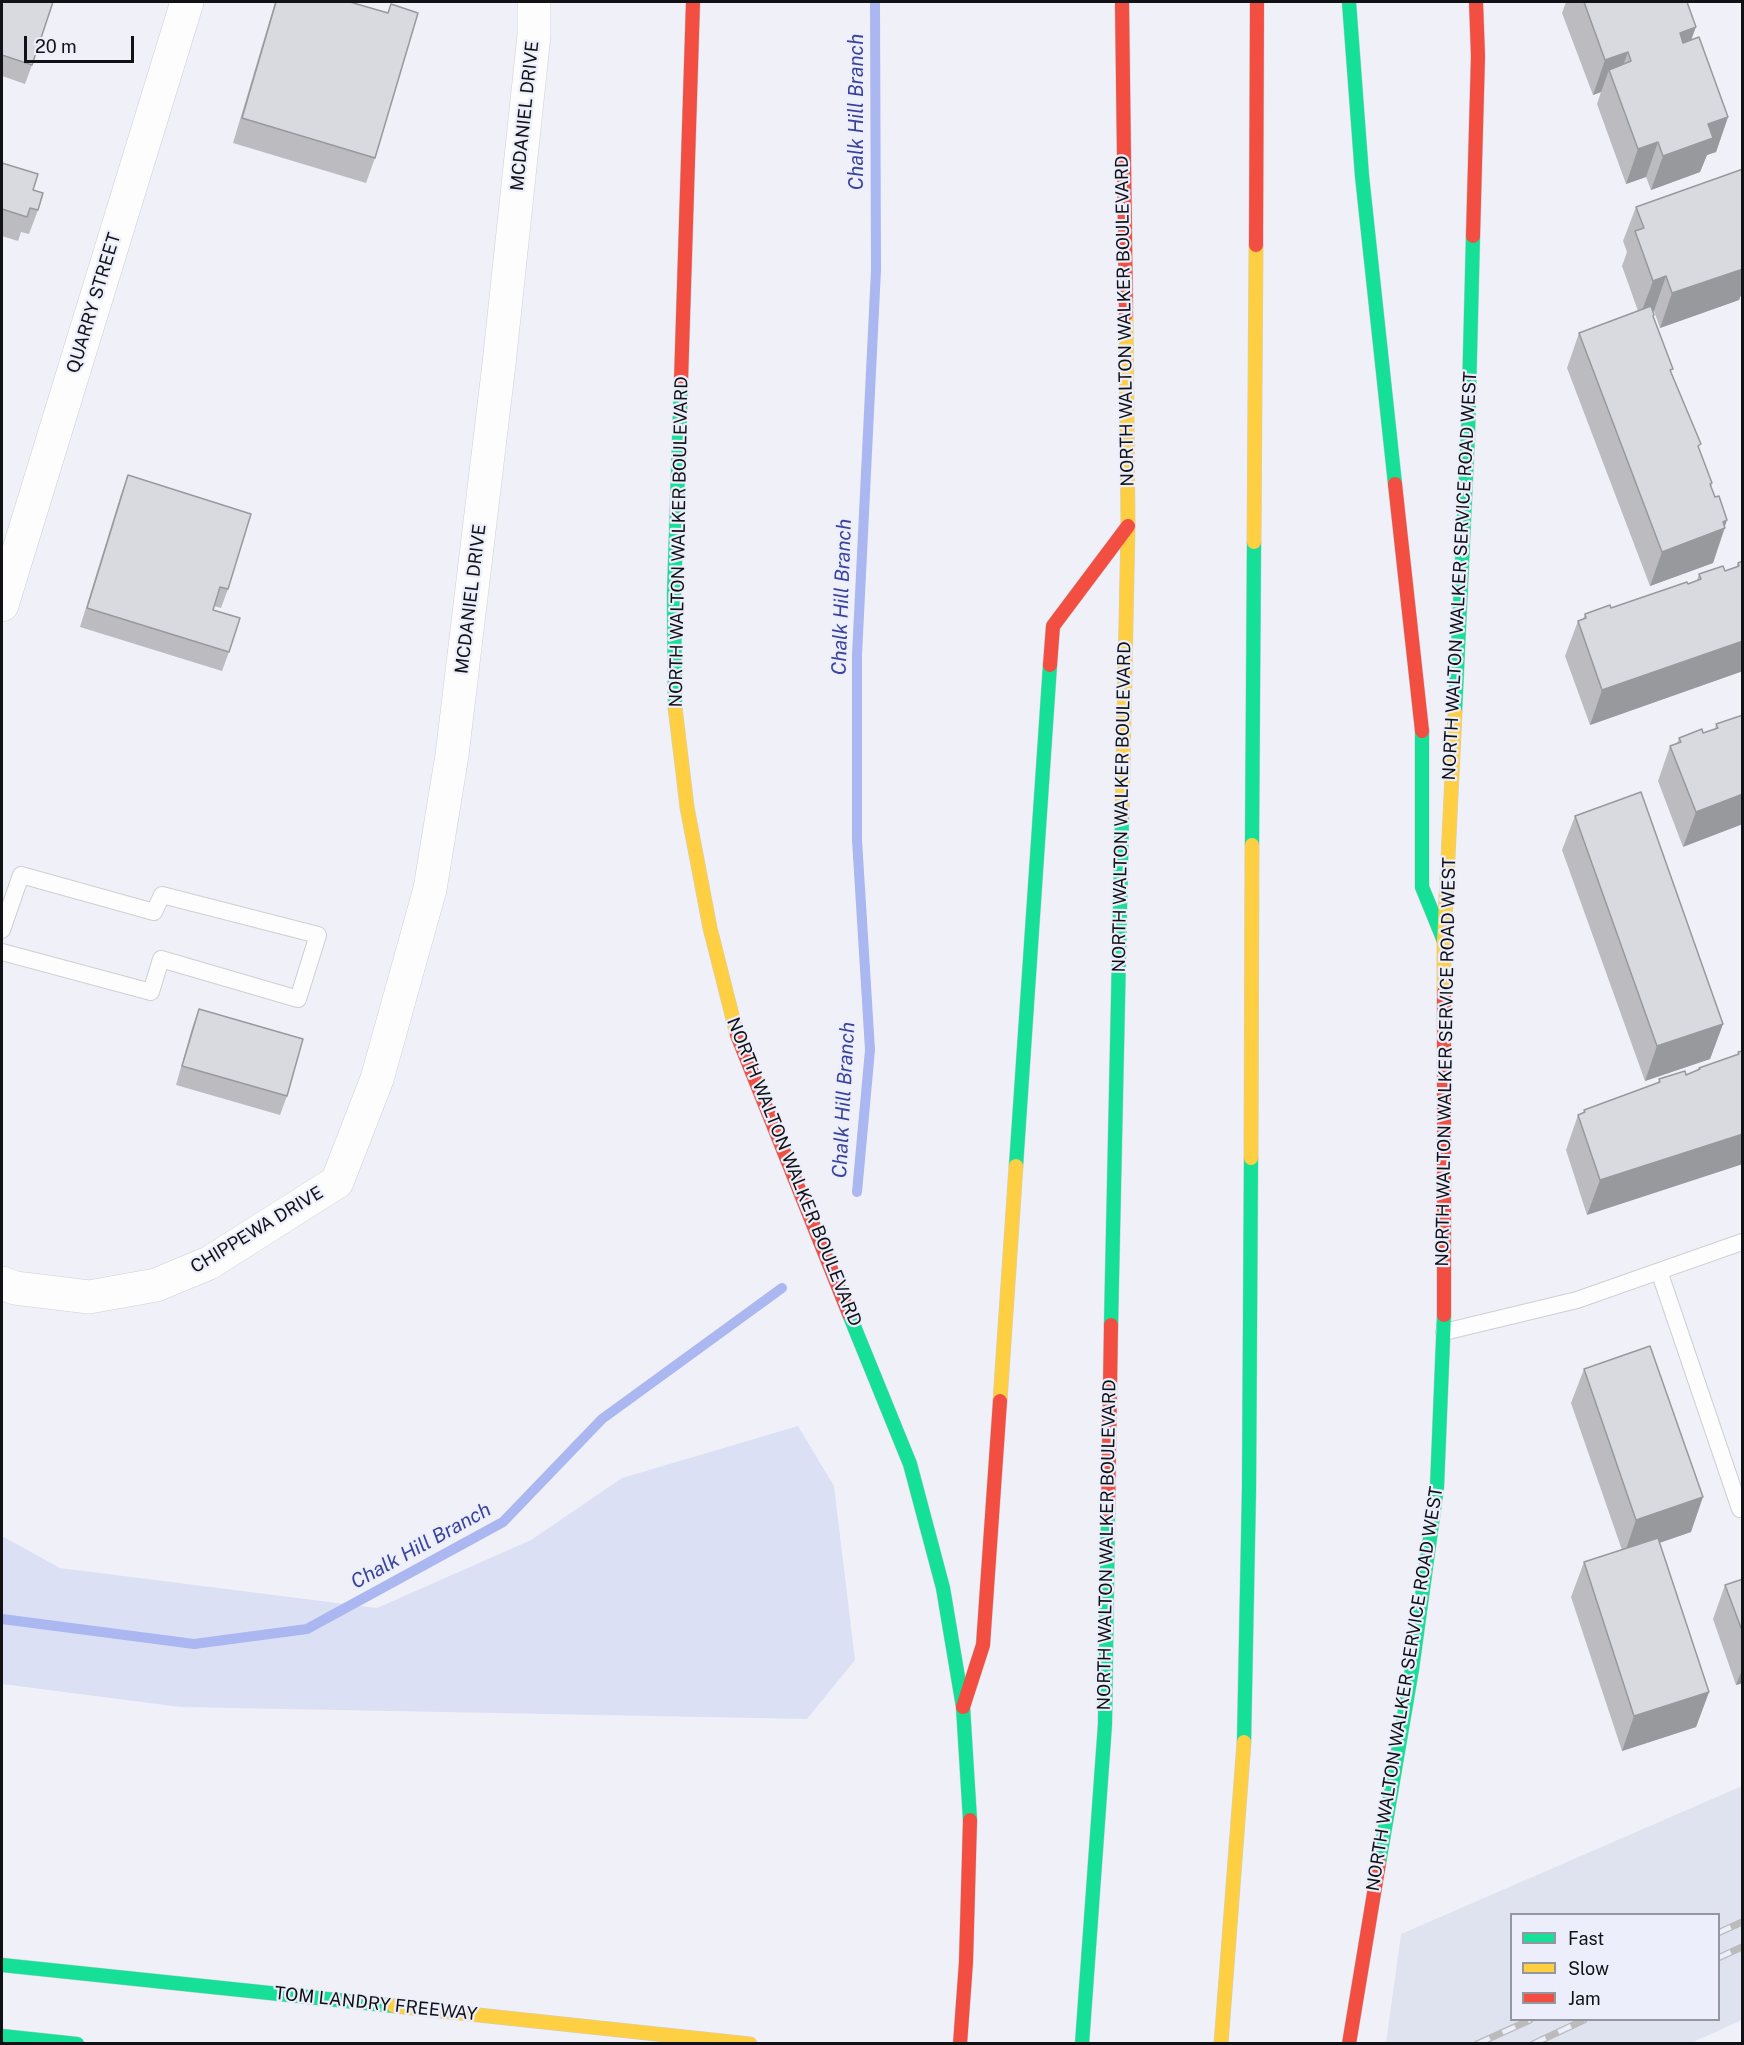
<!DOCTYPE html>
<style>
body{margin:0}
#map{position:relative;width:1744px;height:2045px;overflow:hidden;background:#f0f1f8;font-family:"Public Sans",sans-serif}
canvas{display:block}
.frame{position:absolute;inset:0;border:3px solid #111215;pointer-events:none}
.legend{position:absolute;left:1510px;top:1913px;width:210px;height:108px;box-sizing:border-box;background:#eceffb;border:2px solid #94979f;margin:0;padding:8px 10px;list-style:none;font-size:18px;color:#111215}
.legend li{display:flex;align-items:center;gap:12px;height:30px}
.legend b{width:30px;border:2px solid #94979f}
.scale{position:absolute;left:24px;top:36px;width:110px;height:27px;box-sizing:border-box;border:3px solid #111215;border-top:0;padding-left:8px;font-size:18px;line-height:21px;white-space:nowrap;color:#111215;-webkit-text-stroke:4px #eceffb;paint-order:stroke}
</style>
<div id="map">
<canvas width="1744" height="2045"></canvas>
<div class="frame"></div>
<ul class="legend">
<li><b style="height:8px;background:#16e098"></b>Fast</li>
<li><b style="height:8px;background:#ffcf43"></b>Slow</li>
<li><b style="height:8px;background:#f24e42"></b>Jam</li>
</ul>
<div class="scale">20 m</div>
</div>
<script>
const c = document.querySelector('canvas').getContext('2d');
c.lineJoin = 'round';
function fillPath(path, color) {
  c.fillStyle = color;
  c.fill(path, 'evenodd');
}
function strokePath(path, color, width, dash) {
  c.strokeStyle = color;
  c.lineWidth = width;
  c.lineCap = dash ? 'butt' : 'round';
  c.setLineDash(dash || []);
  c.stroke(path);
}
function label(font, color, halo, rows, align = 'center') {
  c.font = font + ' "Public Sans",sans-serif';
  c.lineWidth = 4.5;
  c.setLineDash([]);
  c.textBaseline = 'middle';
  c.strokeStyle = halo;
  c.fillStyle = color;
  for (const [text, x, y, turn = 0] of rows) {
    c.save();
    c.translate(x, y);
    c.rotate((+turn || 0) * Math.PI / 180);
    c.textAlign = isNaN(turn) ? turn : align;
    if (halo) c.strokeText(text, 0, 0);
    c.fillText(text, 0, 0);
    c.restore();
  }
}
fillPath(new Path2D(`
 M 1742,1786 L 1742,2020 L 1691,2043 L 1386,2043 L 1401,1934 ZM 1512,1914 L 1718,1914 L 1718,2020 L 1512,2020 Z`), '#dfe3f0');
fillPath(new Path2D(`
 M 798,1426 L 834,1486 L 855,1660 L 807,1719 L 180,1707 L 2,1684 L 2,1536 L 60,1568 L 377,1608 L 531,1540 L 622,1478 Z`), '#dce0f5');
strokePath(new Path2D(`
 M 857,1192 L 870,1050 L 857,840 L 857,655 L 876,270 L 875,2
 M 2,1619 L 194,1644 L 307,1629 L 503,1522 L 602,1419 L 782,1288`), '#abb7f0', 10);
const lane = new Path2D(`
 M 2,930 L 21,875 L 154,912 L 162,895 L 318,935 L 298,999 L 161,959 L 151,992 L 2,952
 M 1659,1271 L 1740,1509 L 1742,1508
 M 1444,1332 L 1577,1300 L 1742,1242`);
const street = new Path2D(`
 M 2,605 L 187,2
 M 2,1283 L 15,1288 L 89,1297 L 156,1285 L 209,1263 L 337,1182 L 377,1079 L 430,889 L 452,755 L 499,364 L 534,35 L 534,2`);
const fast = new Path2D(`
 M 1349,2 L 1362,176 L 1395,484
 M 675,707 L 674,594 L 681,381
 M 1455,712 L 1468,434 L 1473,236
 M 1422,731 L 1422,887 L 1444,941
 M 1252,845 L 1254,542
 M 1016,1166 L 1050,665
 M 849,1314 L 910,1464 L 943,1588 L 963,1707 L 970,1820
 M 1111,1325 L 1122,815
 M 1244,1742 L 1249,1489 L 1251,1158
 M 1379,1863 L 1412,1669 L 1437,1487 L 1444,1315
 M 2,1965 L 394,2006
 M 2,2036 L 77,2044
 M 1082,2044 L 1105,1724 L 1108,1514`);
const slow = new Path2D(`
 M 1254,542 L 1256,245
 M 675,707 L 687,807 L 710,928 L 737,1035
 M 1122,815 L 1128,526 L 1126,314
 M 1444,992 L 1444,941 L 1455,712
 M 1251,1158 L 1252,845
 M 1000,1401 L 1016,1166
 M 394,2006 L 750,2044
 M 1221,2044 L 1244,1742`);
const jam = new Path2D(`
 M 1122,2 L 1126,314
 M 1473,236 L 1478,56 L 1476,2
 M 1256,245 L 1257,2
 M 681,381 L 693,2
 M 1395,484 L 1422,731
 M 1050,665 L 1053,626 L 1128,526
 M 1444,992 L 1444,1315
 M 737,1035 L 849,1314
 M 1108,1514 L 1111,1325
 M 963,1707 L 983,1645 L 1000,1401
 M 960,2044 L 966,1962 L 970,1820
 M 1349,2044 L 1379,1863`);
strokePath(lane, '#cecfd4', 18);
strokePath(street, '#cecfd4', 34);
strokePath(fast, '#cecfd4', 15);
strokePath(slow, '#cecfd4', 15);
strokePath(jam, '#cecfd4', 15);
strokePath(lane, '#fdfdfe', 16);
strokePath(street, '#fdfdfe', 33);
strokePath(fast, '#16e098', 14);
strokePath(slow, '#ffcf43', 14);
strokePath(jam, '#f24e42', 14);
const rail = new Path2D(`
 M 1718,1933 L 1742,1922
 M 1718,1958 L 1742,1947
 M 1477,2044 L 1530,2020
 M 1533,2044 L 1584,2020`);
strokePath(rail, '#bbbbbc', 7);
strokePath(rail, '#eceffb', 4.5, [14]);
fillPath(new Path2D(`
 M 2,2 L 32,65 L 25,84 L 2,76 Z
 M 275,2 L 350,2 L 388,13 L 391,4 L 375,158 L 366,183 L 233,143 Z
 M 1566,2 L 1687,2 L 1691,40 L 1728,117 L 1716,152 L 1707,155 L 1700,172 L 1651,190 L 1646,177 L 1626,184 L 1597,104 L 1601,92 L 1593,95 L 1562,13 Z
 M 2,163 L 33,190 L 38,210 L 29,234 L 21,232 L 18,241 L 2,236 Z
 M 1743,169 L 1743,290 L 1739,300 L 1660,328 L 1654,311 L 1653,311 L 1654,315 L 1653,318 L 1671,374 L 1712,483 L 1711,487 L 1725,528 L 1713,563 L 1650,586 L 1567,368 L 1579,333 L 1638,311 L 1622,266 L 1627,252 L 1623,241 L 1636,207 Z
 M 128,475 L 228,589 L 221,608 L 214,606 L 213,610 L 229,652 L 222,671 L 80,627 L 121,494 Z
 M 1743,561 L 1743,671 L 1590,725 L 1565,656 L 1578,621 L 1583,619 L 1585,614 L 1611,608 L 1688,584 L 1697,580 L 1699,574 L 1725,571 L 1736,567 L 1738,563 Z
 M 1743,715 L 1683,847 L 1658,781 L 1670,746 L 1677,744 L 1679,738 L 1703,733 L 1715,729 L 1716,724 Z
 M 1575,816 L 1723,1024 L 1710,1059 L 1645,1081 L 1562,850 Z
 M 199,1009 L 287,1096 L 280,1115 L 176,1085 L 192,1028 Z
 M 1743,1051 L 1587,1215 L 1566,1150 L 1578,1115 L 1583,1113 L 1584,1110 L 1658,1083 L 1659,1079 L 1686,1075 L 1698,1070 L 1699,1068 L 1737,1055 L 1738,1052 Z
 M 1584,1369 L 1691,1532 L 1659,1543 L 1709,1692 L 1696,1727 L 1622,1751 L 1571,1597 L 1584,1562 L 1622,1550 L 1571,1403 Z
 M 1743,1579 L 1743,1683 L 1736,1685 L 1713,1619 L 1725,1585 Z`), '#bbbbc0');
fillPath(new Path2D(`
 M 1696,27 L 1683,62 L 1680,33 Z
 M 1628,52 L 1615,87 L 1609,70 L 1601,92 L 1593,95 L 1605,60 Z
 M 1728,117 L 1716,152 L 1707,155 L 1700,172 L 1651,190 L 1663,156 L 1708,124 Z
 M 1658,142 L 1646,177 L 1626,184 L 1638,149 Z
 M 1743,256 L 1743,290 L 1739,300 L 1660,328 L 1672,293 Z
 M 1666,276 L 1654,311 L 1640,316 L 1653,281 Z
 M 1727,520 L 1713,563 L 1650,586 L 1662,552 Z
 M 1743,641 L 1743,671 L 1590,725 L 1602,690 Z
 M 1743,794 L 1743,824 L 1683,847 L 1696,812 Z
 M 1723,1024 L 1710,1059 L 1645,1081 L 1657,1046 Z
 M 1743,1134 L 1743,1164 L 1587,1215 L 1600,1180 Z
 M 1703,1497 L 1691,1532 L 1624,1555 L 1636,1520 Z
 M 1743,1668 L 1743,1683 L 1736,1685 Z
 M 1709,1692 L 1696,1727 L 1622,1751 L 1634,1716 Z`), '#98999c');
const building = new Path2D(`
 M 2,2 L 53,2 L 32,65 L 2,55 Z
 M 276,2 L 350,2 L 388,13 L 391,4 L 418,13 L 375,158 L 242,118 Z
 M 1584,2 L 1687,2 L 1696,27 L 1680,33 L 1683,43 L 1699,37 L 1728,117 L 1708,124 L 1713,138 L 1663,156 L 1658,142 L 1638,149 L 1609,70 L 1631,61 L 1628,52 L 1605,60 Z
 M 2,163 L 38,174 L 33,190 L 43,193 L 38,210 L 30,208 L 27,217 L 2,209 Z
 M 1743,169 L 1743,269 L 1672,293 L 1666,276 L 1653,281 L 1635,231 L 1644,228 L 1636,207 Z
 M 1651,306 L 1654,315 L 1653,316 L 1673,369 L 1670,370 L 1701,444 L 1698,446 L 1712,483 L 1710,484 L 1715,497 L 1719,496 L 1727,520 L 1723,522 L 1725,528 L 1662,552 L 1579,333 Z
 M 128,475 L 251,514 L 228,589 L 220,587 L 213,610 L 240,618 L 229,652 L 87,608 Z
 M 1743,561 L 1743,641 L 1602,690 L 1578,621 L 1586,618 L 1585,614 L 1610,605 L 1611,608 L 1687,582 L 1688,584 L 1701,579 L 1699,574 L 1723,566 L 1725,571 L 1739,566 L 1738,563 Z
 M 1743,715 L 1743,794 L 1696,812 L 1670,746 L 1681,742 L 1679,738 L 1702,729 L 1703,733 L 1718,728 L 1716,724 Z
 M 1641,792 L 1723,1024 L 1657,1046 L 1575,816 Z
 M 199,1009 L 303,1039 L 287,1096 L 182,1066 Z
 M 1743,1051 L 1743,1134 L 1600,1180 L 1578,1115 L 1585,1112 L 1584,1110 L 1660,1082 L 1659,1079 L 1685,1071 L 1686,1075 L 1700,1069 L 1699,1068 L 1739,1054 L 1738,1052 Z
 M 1650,1346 L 1703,1497 L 1636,1520 L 1584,1369 Z
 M 1658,1538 L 1709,1692 L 1634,1716 L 1584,1562 Z
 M 1743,1579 L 1743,1633 L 1725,1585 Z`);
fillPath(building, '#d9dadf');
strokePath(building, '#98999c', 1.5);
label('18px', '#111215', '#eceffb', [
 ["MCDANIEL DRIVE",525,116,-84],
 ["QUARRY STREET",94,303,-73],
 ["NORTH WALTON WALKER BOULEVARD",1125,321,-91],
 ["NORTH WALTON WALKER BOULEVARD",679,542,-89],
 ["NORTH WALTON WALKER SERVICE ROAD WEST",1460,576,-87],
 ["MCDANIEL DRIVE",471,599,-83],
 ["NORTH WALTON WALKER BOULEVARD",1122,807,-89],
 ["NORTH WALTON WALKER SERVICE ROAD WEST",1446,1062,-89],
 ["NORTH WALTON WALKER BOULEVARD",794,1172,68],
 ["CHIPPEWA DRIVE",257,1230,-31],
 ["NORTH WALTON WALKER BOULEVARD",1107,1545,-89],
 ["NORTH WALTON WALKER SERVICE ROAD WEST",1405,1689,-81],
 ["TOM LANDRY FREEWAY",376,2004,6]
]);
label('italic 20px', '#3a429c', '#eceffb', [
 ["Chalk Hill Branch",857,112,-90],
 ["Chalk Hill Branch",842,597,-88],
 ["Chalk Hill Branch",844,1100,-87],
 ["Chalk Hill Branch",421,1546,-29]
]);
</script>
